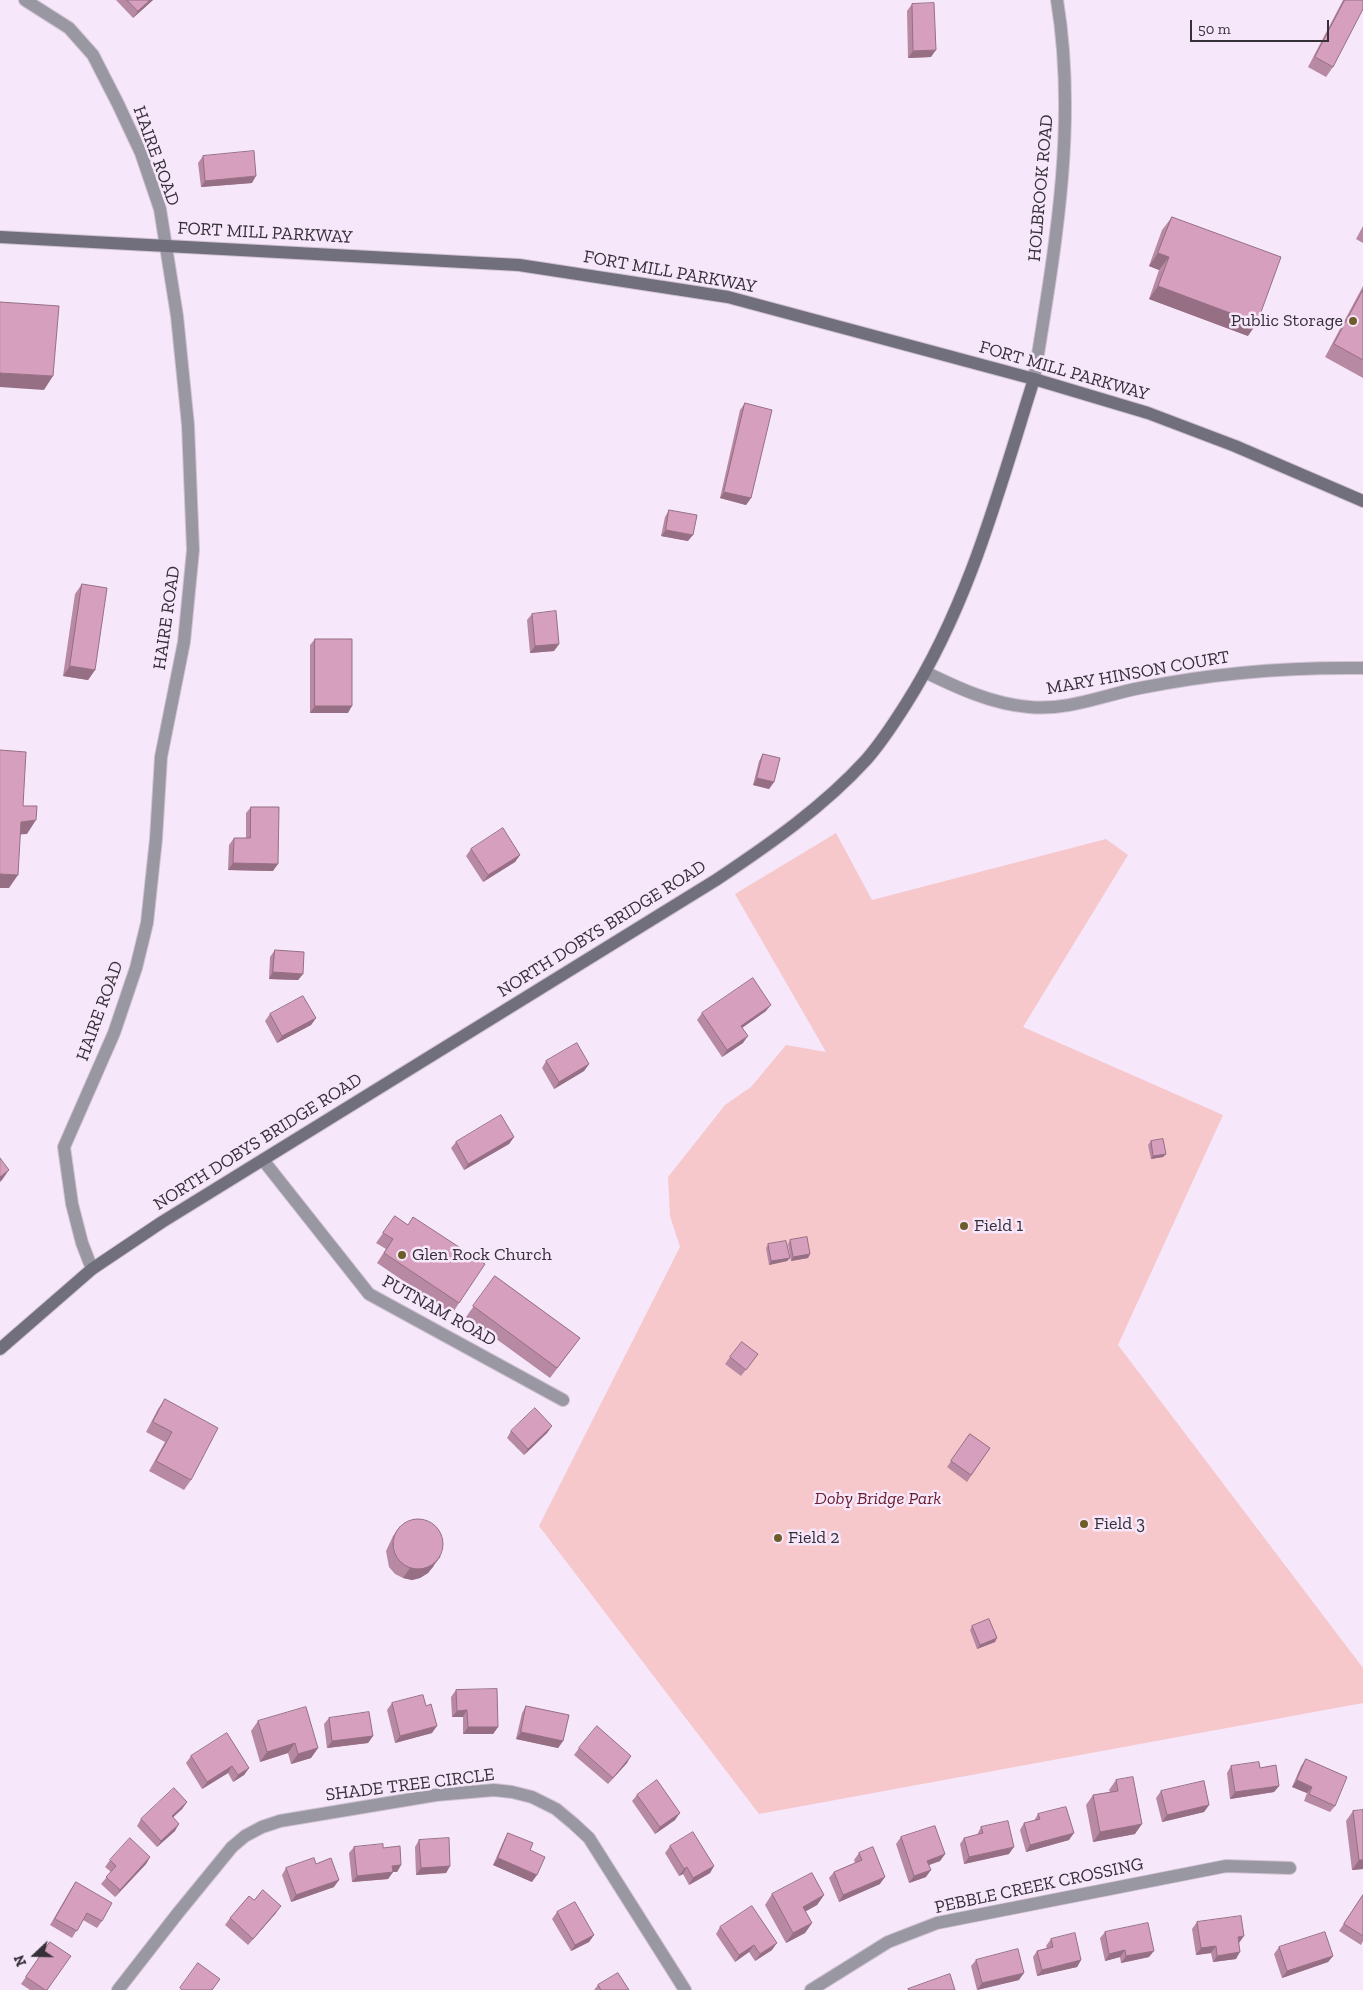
<!DOCTYPE html>
<style>
body{margin:0}
#map{position:relative;width:1363px;height:1990px;overflow:hidden;background:#f6e7fa;font-family:"Zilla Slab",serif}
canvas{display:block}
.north{position:absolute;left:10px;top:1930px;width:50px;height:50px;-webkit-text-stroke:4px #f6e7fa;paint-order:stroke;rotate:249deg;font-size:14px;font-weight:700;line-height:20px;text-align:center;color:#363038}
.north::after{content:'';display:block;margin:auto;width:18px;height:22px;background:#363038;clip-path:polygon(50% 0,100% 100%,50% 72%,0 100%)}
.scale{position:absolute;left:1190px;top:20px;width:139px;height:22px;box-sizing:border-box;border:2px solid #363038;border-top:0;padding-left:6px;font-size:15px;line-height:18px;white-space:nowrap;color:#363038;-webkit-text-stroke:4px #f6e7fa;paint-order:stroke}
</style>
<div id="map">
<canvas width="1363" height="1990"></canvas>
<div class="north">N</div>
<div class="scale">50 m</div>
</div>
<script>
const c = document.querySelector('canvas').getContext('2d');
c.lineJoin = 'round';
function fillPath(path, color) {
  c.fillStyle = color;
  c.fill(path, 'evenodd');
}
function strokePath(path, color, width, dash) {
  c.strokeStyle = color;
  c.lineWidth = width;
  c.lineCap = dash ? 'butt' : 'round';
  c.setLineDash(dash || []);
  c.stroke(path);
}
function label(font, color, halo, rows, align = 'center') {
  c.font = font + ' "Zilla Slab",serif';
  c.lineWidth = 5;
  c.setLineDash([]);
  c.textBaseline = 'middle';
  c.strokeStyle = halo;
  c.fillStyle = color;
  for (const [text, x, y, turn = 0] of rows) {
    c.save();
    c.translate(x, y);
    c.rotate((+turn || 0) * Math.PI / 180);
    c.textAlign = isNaN(turn) ? turn : align;
    if (halo) c.strokeText(text, 0, 0);
    c.fillText(text, 0, 0);
    c.restore();
  }
}
fillPath(new Path2D(`
 M 836,833 L 872,900 L 1106,839 L 1128,855 L 1023,1027 L 1223,1115 L 1118,1345 L 1363,1668 L 1363,1703 L 759,1814 L 539,1526 L 680,1247 L 670,1216 L 668,1177 L 725,1105 L 751,1087 L 786,1045 L 826,1052 L 735,894 Z`), '#f6c8cc');
const street = new Path2D(`
 M 25,0 L 69,28 L 93,55 L 118,104 L 141,153 L 160,209 L 177,316 L 188,425 L 193,550 L 184,642 L 161,757 L 156,839 L 147,923 L 136,968 L 114,1033 L 64,1147 L 72,1204 L 82,1243 L 92,1269
 M 1034,379 C 1054,253 1078,127 1057,0
 M 925,672 C 958,688 992,704 1029,707 C 1067,711 1104,695 1140,688 C 1213,673 1289,667 1363,668
 M 263,1160 L 369,1294 L 563,1400
 M 118,1990 L 178,1913 L 232,1847 L 245,1836 L 262,1827 L 280,1821 L 436,1795 L 494,1790 L 512,1792 L 532,1797 L 556,1809 L 574,1824 L 589,1838 L 685,1990
 M 811,1990 L 888,1942 L 937,1923 L 1226,1866 L 1290,1868`);
const secondary = new Path2D(`
 M 0,237 L 519,265 L 728,297 L 1034,379 L 1148,413 L 1235,446 L 1363,501
 M 0,1349 L 92,1269 L 162,1222 L 716,880 C 770,844 823,807 866,760 C 881,743 894,723 906,704 C 969,605 999,490 1034,379`);
strokePath(street, '#d0c2d3', 14);
strokePath(secondary, '#d0c2d3', 14);
strokePath(street, '#9997a1', 12);
strokePath(secondary, '#716f7c', 12);
fillPath(new Path2D(`
 M 116,0 L 153,0 L 133,18 Z
 M 1343,0 L 1363,0 L 1333,67 L 1326,77 L 1308,67 Z
 M 912,4 L 931,57 L 908,58 L 907,11 Z
 M 203,156 L 252,183 L 201,187 L 198,163 Z
 M 1172,217 L 1248,336 L 1149,299 L 1159,270 L 1149,266 L 1162,230 Z
 M 1363,226 L 1363,243 L 1356,239 Z
 M 1363,286 L 1363,378 L 1325,357 Z
 M 745,403 L 751,498 L 746,505 L 720,498 L 740,410 Z
 M 669,510 L 688,541 L 661,536 L 665,517 Z
 M 82,584 L 95,670 L 88,680 L 63,676 L 75,594 Z
 M 532,614 L 559,644 L 554,651 L 530,653 L 527,620 Z
 M 315,639 L 348,713 L 310,713 L 310,645 Z
 M 763,754 L 774,782 L 769,789 L 753,785 L 759,761 Z
 M 251,807 L 273,871 L 228,870 L 229,845 L 234,838 L 246,838 L 246,813 Z
 M 471,849 L 520,855 L 515,862 L 483,882 L 466,856 Z
 M 275,950 L 303,974 L 298,980 L 269,979 L 270,957 Z
 M 766,1011 L 742,1028 L 743,1043 L 722,1057 L 697,1020 L 702,1013 Z
 M 270,1014 L 316,1018 L 311,1025 L 277,1043 L 265,1021 Z
 M 546,1061 L 589,1064 L 584,1071 L 554,1089 L 542,1068 Z
 M 514,1137 L 509,1144 L 464,1170 L 451,1148 L 456,1142 Z
 M 1151,1141 L 1166,1154 L 1163,1157 L 1151,1159 L 1148,1145 Z
 M 395,1216 L 459,1303 L 452,1314 L 377,1263 L 386,1249 L 376,1243 Z
 M 790,1240 L 810,1254 L 808,1258 L 791,1261 L 788,1244 Z
 M 768,1244 L 790,1258 L 787,1261 L 769,1265 L 766,1248 Z
 M 495,1276 L 580,1338 L 550,1378 L 466,1317 Z
 M 758,1354 L 741,1376 L 725,1364 L 730,1357 Z
 M 165,1399 L 191,1480 L 184,1490 L 149,1471 L 165,1442 L 146,1432 L 158,1409 Z
 M 552,1426 L 547,1433 L 524,1455 L 507,1438 L 511,1431 Z
 M 970,1434 L 990,1448 L 967,1482 L 947,1467 Z
 M 400,1526 L 434,1566 L 428,1573 L 420,1578 L 412,1580 L 403,1578 L 395,1574 L 389,1567 L 386,1551 L 393,1536 Z
 M 972,1626 L 995,1642 L 977,1649 L 970,1630 Z
 M 456,1690 L 498,1727 L 493,1734 L 463,1734 L 463,1717 L 452,1717 L 451,1697 Z
 M 392,1703 L 426,1706 L 432,1733 L 395,1743 L 387,1710 Z
 M 526,1706 L 563,1741 L 558,1748 L 516,1739 L 522,1713 Z
 M 329,1718 L 373,1736 L 368,1743 L 327,1748 L 324,1724 Z
 M 258,1721 L 318,1748 L 311,1758 L 291,1764 L 288,1753 L 260,1762 L 251,1731 Z
 M 579,1748 L 627,1763 L 608,1784 L 574,1755 Z
 M 191,1756 L 249,1768 L 244,1775 L 233,1782 L 228,1773 L 202,1789 L 186,1763 Z
 M 1306,1759 L 1335,1806 L 1330,1812 L 1304,1801 L 1307,1793 L 1292,1787 L 1301,1766 Z
 M 1231,1766 L 1260,1768 L 1279,1786 L 1274,1792 L 1230,1799 L 1227,1773 Z
 M 1116,1780 L 1135,1834 L 1093,1842 L 1086,1805 L 1093,1795 L 1110,1792 L 1109,1790 Z
 M 1161,1791 L 1209,1805 L 1204,1812 L 1162,1822 L 1156,1798 Z
 M 637,1795 L 675,1820 L 655,1834 L 632,1801 Z
 M 187,1802 L 182,1809 L 173,1817 L 175,1831 L 157,1847 L 137,1826 L 141,1819 Z
 M 1353,1811 L 1363,1869 L 1352,1870 L 1346,1821 Z
 M 1038,1814 L 1069,1840 L 1026,1852 L 1020,1830 L 1024,1823 L 1034,1821 Z
 M 981,1827 L 1009,1854 L 964,1864 L 960,1844 L 964,1838 L 977,1835 Z
 M 508,1833 L 530,1850 L 532,1882 L 493,1865 L 504,1840 Z
 M 901,1837 L 945,1854 L 940,1861 L 929,1865 L 926,1877 L 909,1883 L 896,1844 Z
 M 419,1840 L 450,1866 L 446,1873 L 416,1875 L 415,1847 Z
 M 670,1846 L 714,1866 L 710,1873 L 689,1885 L 683,1874 L 679,1876 L 665,1853 Z
 M 354,1847 L 383,1848 L 401,1865 L 397,1872 L 393,1872 L 388,1879 L 352,1882 L 349,1853 Z
 M 859,1853 L 880,1884 L 839,1902 L 829,1878 L 834,1872 L 855,1863 L 854,1860 Z
 M 150,1857 L 146,1864 L 115,1897 L 101,1884 L 111,1872 L 105,1867 L 110,1860 Z
 M 316,1864 L 334,1887 L 291,1902 L 282,1875 L 286,1868 Z
 M 76,1882 L 102,1921 L 97,1928 L 83,1920 L 72,1938 L 50,1925 L 71,1889 Z
 M 772,1894 L 824,1895 L 817,1905 L 805,1911 L 812,1923 L 805,1933 L 786,1943 L 765,1905 Z
 M 1363,1895 L 1363,1941 L 1361,1945 L 1339,1931 Z
 M 254,1900 L 276,1913 L 248,1945 L 225,1925 L 230,1918 Z
 M 557,1912 L 594,1935 L 589,1942 L 571,1951 L 552,1919 Z
 M 1197,1922 L 1239,1943 L 1236,1959 L 1213,1962 L 1211,1953 L 1196,1955 L 1192,1929 Z
 M 720,1927 L 772,1950 L 755,1961 L 749,1952 L 735,1962 L 716,1934 Z
 M 1105,1932 L 1149,1957 L 1121,1963 L 1120,1957 L 1105,1961 L 1100,1938 Z
 M 1051,1939 L 1081,1960 L 1077,1967 L 1037,1976 L 1033,1957 L 1037,1951 L 1047,1948 L 1046,1946 Z
 M 50,1942 L 47,1990 L 30,1990 L 21,1984 Z
 M 1279,1947 L 1333,1956 L 1328,1962 L 1282,1978 L 1274,1954 Z
 M 976,1960 L 1019,1980 L 977,1990 L 971,1966 Z
 M 598,1985 L 629,1990 L 594,1990 Z`), '#b889a3');
fillPath(new Path2D(`
 M 150,0 L 153,0 L 133,18 L 138,11 Z
 M 936,50 L 931,57 L 908,58 L 913,51 Z
 M 256,176 L 252,183 L 201,187 L 205,181 Z
 M 1158,253 L 1169,257 L 1159,270 L 1149,266 Z
 M 1158,286 L 1257,323 L 1248,336 L 1149,299 Z
 M 0,373 L 53,376 L 44,390 L 0,387 Z
 M 724,492 L 751,498 L 746,505 L 720,498 Z
 M 666,530 L 693,535 L 688,541 L 661,536 Z
 M 559,644 L 554,651 L 530,653 L 535,646 Z
 M 70,666 L 95,670 L 88,680 L 63,676 Z
 M 315,706 L 352,706 L 348,713 L 310,713 Z
 M 757,778 L 774,782 L 769,789 L 753,785 Z
 M 36,820 L 27,834 L 12,835 L 21,822 Z
 M 520,855 L 515,862 L 483,882 L 488,875 Z
 M 233,863 L 278,864 L 273,871 L 228,870 Z
 M 0,874 L 18,875 L 9,888 L 0,888 Z
 M 273,972 L 303,974 L 298,980 L 269,979 Z
 M 771,1005 L 766,1011 L 736,1032 L 741,1026 Z
 M 316,1018 L 311,1025 L 277,1043 L 282,1036 Z
 M 748,1036 L 743,1043 L 722,1057 L 727,1050 Z
 M 589,1064 L 584,1071 L 554,1089 L 559,1082 Z
 M 514,1137 L 509,1144 L 464,1170 L 468,1164 Z
 M 1166,1154 L 1163,1157 L 1151,1159 L 1153,1156 Z
 M 9,1170 L 2,1180 L 0,1182 L 0,1177 Z
 M 810,1254 L 808,1258 L 791,1261 L 793,1257 Z
 M 790,1258 L 787,1261 L 769,1265 L 771,1261 Z
 M 552,1426 L 547,1433 L 524,1455 L 528,1449 Z
 M 441,1556 L 428,1573 L 420,1578 L 412,1580 L 403,1578 L 410,1568 Z
 M 997,1638 L 995,1642 L 977,1649 L 980,1645 Z
 M 467,1710 L 463,1717 L 452,1717 L 457,1711 Z
 M 437,1726 L 432,1733 L 395,1743 L 400,1736 Z
 M 468,1727 L 498,1727 L 493,1734 L 463,1734 Z
 M 521,1732 L 563,1741 L 558,1748 L 516,1739 Z
 M 373,1736 L 368,1743 L 327,1748 L 332,1741 Z
 M 295,1743 L 288,1753 L 260,1762 L 267,1752 Z
 M 318,1748 L 311,1758 L 291,1764 L 298,1754 Z
 M 631,1756 L 627,1763 L 608,1784 L 613,1778 Z
 M 232,1766 L 228,1773 L 202,1789 L 207,1782 Z
 M 249,1768 L 244,1775 L 233,1782 L 238,1775 Z
 M 1297,1780 L 1312,1787 L 1307,1793 L 1292,1787 Z
 M 1279,1786 L 1274,1792 L 1230,1799 L 1235,1792 Z
 M 187,1802 L 182,1809 L 167,1823 L 172,1816 Z
 M 1209,1805 L 1204,1812 L 1162,1822 L 1167,1815 Z
 M 680,1813 L 675,1820 L 655,1834 L 660,1827 Z
 M 179,1824 L 175,1831 L 157,1847 L 161,1841 Z
 M 1142,1824 L 1135,1834 L 1093,1842 L 1100,1832 Z
 M 1074,1833 L 1069,1840 L 1026,1852 L 1030,1845 Z
 M 1014,1847 L 1009,1854 L 964,1864 L 969,1857 Z
 M 945,1854 L 940,1861 L 923,1867 L 927,1861 Z
 M 150,1857 L 146,1864 L 115,1897 L 120,1890 Z
 M 498,1858 L 537,1875 L 532,1882 L 493,1865 Z
 M 1359,1860 L 1363,1860 L 1363,1869 L 1352,1870 Z
 M 401,1865 L 397,1872 L 393,1872 L 388,1879 L 352,1882 L 357,1876 L 392,1866 Z
 M 450,1866 L 446,1873 L 416,1875 L 421,1868 Z
 M 714,1866 L 710,1873 L 689,1885 L 693,1878 Z
 M 687,1867 L 683,1874 L 679,1876 L 684,1869 Z
 M 931,1870 L 926,1877 L 909,1883 L 914,1876 Z
 M 885,1877 L 880,1884 L 839,1902 L 843,1895 Z
 M 339,1880 L 334,1887 L 291,1902 L 296,1895 Z
 M 824,1895 L 817,1905 L 796,1917 L 803,1907 Z
 M 281,1906 L 276,1913 L 248,1945 L 253,1939 Z
 M 812,1923 L 805,1933 L 786,1943 L 793,1933 Z
 M 594,1935 L 589,1942 L 571,1951 L 575,1945 Z
 M 1244,1936 L 1239,1943 L 1238,1937 Z
 M 777,1943 L 772,1950 L 755,1961 L 760,1954 Z
 M 754,1945 L 749,1952 L 735,1962 L 739,1955 Z
 M 1216,1946 L 1211,1953 L 1196,1955 L 1201,1948 Z
 M 1125,1950 L 1120,1957 L 1105,1961 L 1109,1954 Z
 M 1154,1951 L 1149,1957 L 1121,1963 L 1126,1956 Z
 M 1240,1952 L 1236,1959 L 1213,1962 L 1217,1956 Z
 M 1333,1956 L 1328,1962 L 1282,1978 L 1287,1971 Z
 M 1081,1960 L 1077,1967 L 1037,1976 L 1042,1970 Z
 M 1024,1973 L 1019,1980 L 977,1990 L 982,1983 Z`), '#966f84');
const building = new Path2D(`
 M 127,0 L 150,0 L 138,11 Z
 M 1345,0 L 1363,0 L 1363,9 L 1333,67 L 1315,57 Z
 M 934,3 L 936,50 L 913,51 L 912,4 Z
 M 254,151 L 256,176 L 205,181 L 203,156 Z
 M 1172,217 L 1281,257 L 1257,323 L 1158,286 L 1169,257 L 1158,253 Z
 M 1363,290 L 1363,360 L 1334,344 Z
 M 0,302 L 59,306 L 53,376 L 0,373 Z
 M 745,403 L 772,410 L 751,498 L 724,492 Z
 M 669,510 L 697,515 L 693,535 L 666,530 Z
 M 82,584 L 107,588 L 95,670 L 70,666 Z
 M 556,611 L 559,644 L 535,646 L 532,614 Z
 M 315,639 L 352,639 L 352,706 L 315,706 Z
 M 0,750 L 26,752 L 23,806 L 37,806 L 36,820 L 21,822 L 18,875 L 0,874 Z
 M 763,754 L 780,758 L 774,782 L 757,778 Z
 M 251,807 L 279,807 L 278,864 L 233,863 L 234,838 L 250,838 Z
 M 503,828 L 520,855 L 488,875 L 471,849 Z
 M 275,950 L 304,952 L 303,974 L 273,972 Z
 M 753,978 L 771,1005 L 741,1026 L 748,1036 L 727,1050 L 702,1013 Z
 M 303,996 L 316,1018 L 282,1036 L 270,1014 Z
 M 577,1043 L 589,1064 L 559,1082 L 546,1061 Z
 M 501,1115 L 514,1137 L 468,1164 L 456,1142 Z
 M 1163,1139 L 1166,1154 L 1153,1156 L 1151,1141 Z
 M 0,1158 L 9,1170 L 0,1177 Z
 M 395,1216 L 408,1225 L 413,1217 L 485,1264 L 459,1303 L 384,1253 L 393,1239 L 383,1233 Z
 M 807,1237 L 810,1254 L 793,1257 L 790,1240 Z
 M 786,1241 L 790,1258 L 771,1261 L 768,1244 Z
 M 495,1276 L 580,1338 L 557,1368 L 473,1306 Z
 M 742,1342 L 758,1354 L 746,1370 L 730,1357 Z
 M 165,1399 L 218,1428 L 191,1480 L 156,1461 L 172,1432 L 153,1422 Z
 M 535,1408 L 552,1426 L 528,1449 L 511,1431 Z
 M 970,1434 L 990,1448 L 971,1475 L 951,1461 Z
 M393 1544a25 25 0 1 1 50 0a25 25 0 1 1-50 0Z
 M 989,1619 L 997,1638 L 980,1645 L 972,1626 Z
 M 497,1689 L 498,1727 L 468,1727 L 467,1710 L 457,1711 L 456,1690 Z
 M 423,1695 L 426,1706 L 431,1704 L 437,1726 L 400,1736 L 392,1703 Z
 M 526,1706 L 569,1715 L 563,1741 L 521,1732 Z
 M 306,1707 L 318,1748 L 298,1754 L 295,1743 L 267,1752 L 258,1721 Z
 M 369,1712 L 373,1736 L 332,1741 L 329,1718 Z
 M 597,1726 L 631,1756 L 613,1778 L 579,1748 Z
 M 227,1733 L 249,1768 L 238,1775 L 232,1766 L 207,1782 L 191,1756 Z
 M 1306,1759 L 1347,1777 L 1335,1806 L 1309,1794 L 1312,1787 L 1297,1780 Z
 M 1259,1762 L 1260,1768 L 1276,1765 L 1279,1786 L 1235,1792 L 1231,1766 Z
 M 1133,1777 L 1142,1824 L 1100,1832 L 1093,1795 L 1118,1791 L 1116,1780 Z
 M 657,1780 L 680,1813 L 660,1827 L 637,1795 Z
 M 1204,1781 L 1209,1805 L 1167,1815 L 1161,1791 Z
 M 174,1788 L 187,1802 L 172,1816 L 179,1824 L 161,1841 L 141,1819 Z
 M 1066,1807 L 1074,1833 L 1030,1845 L 1024,1823 L 1040,1819 L 1038,1814 Z
 M 1363,1810 L 1363,1860 L 1359,1860 L 1353,1811 Z
 M 1008,1821 L 1014,1847 L 969,1857 L 964,1838 L 983,1833 L 981,1827 Z
 M 935,1826 L 945,1854 L 927,1861 L 931,1870 L 914,1876 L 901,1837 Z
 M 693,1832 L 714,1866 L 693,1878 L 687,1867 L 684,1869 L 670,1846 Z
 M 508,1833 L 533,1843 L 530,1850 L 545,1857 L 537,1875 L 498,1858 Z
 M 130,1838 L 150,1857 L 120,1890 L 106,1877 L 116,1866 L 110,1860 Z
 M 449,1838 L 450,1866 L 421,1868 L 419,1840 Z
 M 383,1844 L 383,1848 L 400,1846 L 401,1865 L 392,1866 L 393,1872 L 357,1876 L 354,1847 Z
 M 873,1847 L 885,1877 L 843,1895 L 834,1872 L 862,1860 L 859,1853 Z
 M 314,1858 L 316,1864 L 331,1858 L 339,1880 L 296,1895 L 286,1868 Z
 M 812,1873 L 824,1895 L 803,1907 L 812,1923 L 793,1933 L 772,1894 Z
 M 76,1882 L 112,1903 L 102,1921 L 87,1913 L 77,1931 L 55,1919 Z
 M 263,1890 L 281,1906 L 253,1939 L 230,1918 L 249,1896 L 254,1900 Z
 M 1363,1895 L 1363,1936 L 1344,1924 Z
 M 575,1902 L 594,1935 L 575,1945 L 557,1912 Z
 M 752,1906 L 777,1943 L 760,1954 L 754,1945 L 739,1955 L 720,1927 Z
 M 1241,1916 L 1244,1936 L 1238,1937 L 1240,1952 L 1217,1956 L 1216,1946 L 1201,1948 L 1197,1922 Z
 M 1148,1923 L 1154,1951 L 1126,1956 L 1125,1950 L 1109,1954 L 1105,1932 Z
 M 1325,1932 L 1333,1956 L 1287,1971 L 1279,1947 Z
 M 1075,1933 L 1081,1960 L 1042,1970 L 1037,1951 L 1053,1947 L 1051,1939 Z
 M 50,1942 L 71,1956 L 47,1990 L 45,1990 L 26,1977 Z
 M 1018,1949 L 1024,1973 L 982,1983 L 976,1960 Z
 M 198,1963 L 220,1979 L 212,1990 L 182,1990 L 180,1988 Z
 M 618,1973 L 629,1990 L 601,1990 L 598,1985 Z
 M 950,1974 L 955,1990 L 909,1990 L 908,1989 Z`);
fillPath(building, '#d69fbd');
strokePath(building, '#966f84', 1);
for (const [x, y, r, color] of [
 [1353,321,5,"#6e5c2a"],
 [964,1226,5,"#6e5c2a"],
 [402,1255,5,"#6e5c2a"],
 [1084,1524,5,"#6e5c2a"],
 [778,1538,5,"#6e5c2a"]
]) {
  const dot = new Path2D();
  dot.arc(x, y, r, 0, 2 * Math.PI);
  c.fillStyle = color;
  c.fill(dot);
  strokePath(dot, '#f6e7fa', 2);
}
label('18px', '#363038', '#f6e7fa', [
 ["HAIRE ROAD",156,156,70],
 ["HOLBROOK ROAD",1041,188,-85],
 ["FORT MILL PARKWAY",265,233,3],
 ["FORT MILL PARKWAY",670,272,10],
 ["FORT MILL PARKWAY",1064,371,16],
 ["HAIRE ROAD",167,618,-82],
 ["MARY HINSON COURT",1138,673,-10],
 ["NORTH DOBYS BRIDGE ROAD",602,929,-32],
 ["HAIRE ROAD",100,1011,-70],
 ["NORTH DOBYS BRIDGE ROAD",258,1142,-32],
 ["PUTNAM ROAD",439,1311,29],
 ["SHADE TREE CIRCLE",410,1785,-7],
 ["PEBBLE CREEK CROSSING",1039,1886,-12]
]);
label('18px', '#363038', '#f6e7fa', [
 ["Public Storage",1343,321,"right"],
 ["Field 1",974,1226],
 ["Glen Rock Church",412,1255],
 ["Field 3",1094,1524],
 ["Field 2",788,1538]
], 'left');
label('italic 18px', '#6b2030', '#f6e7fa', [
 ["Doby Bridge Park",878,1499]
]);
</script>
